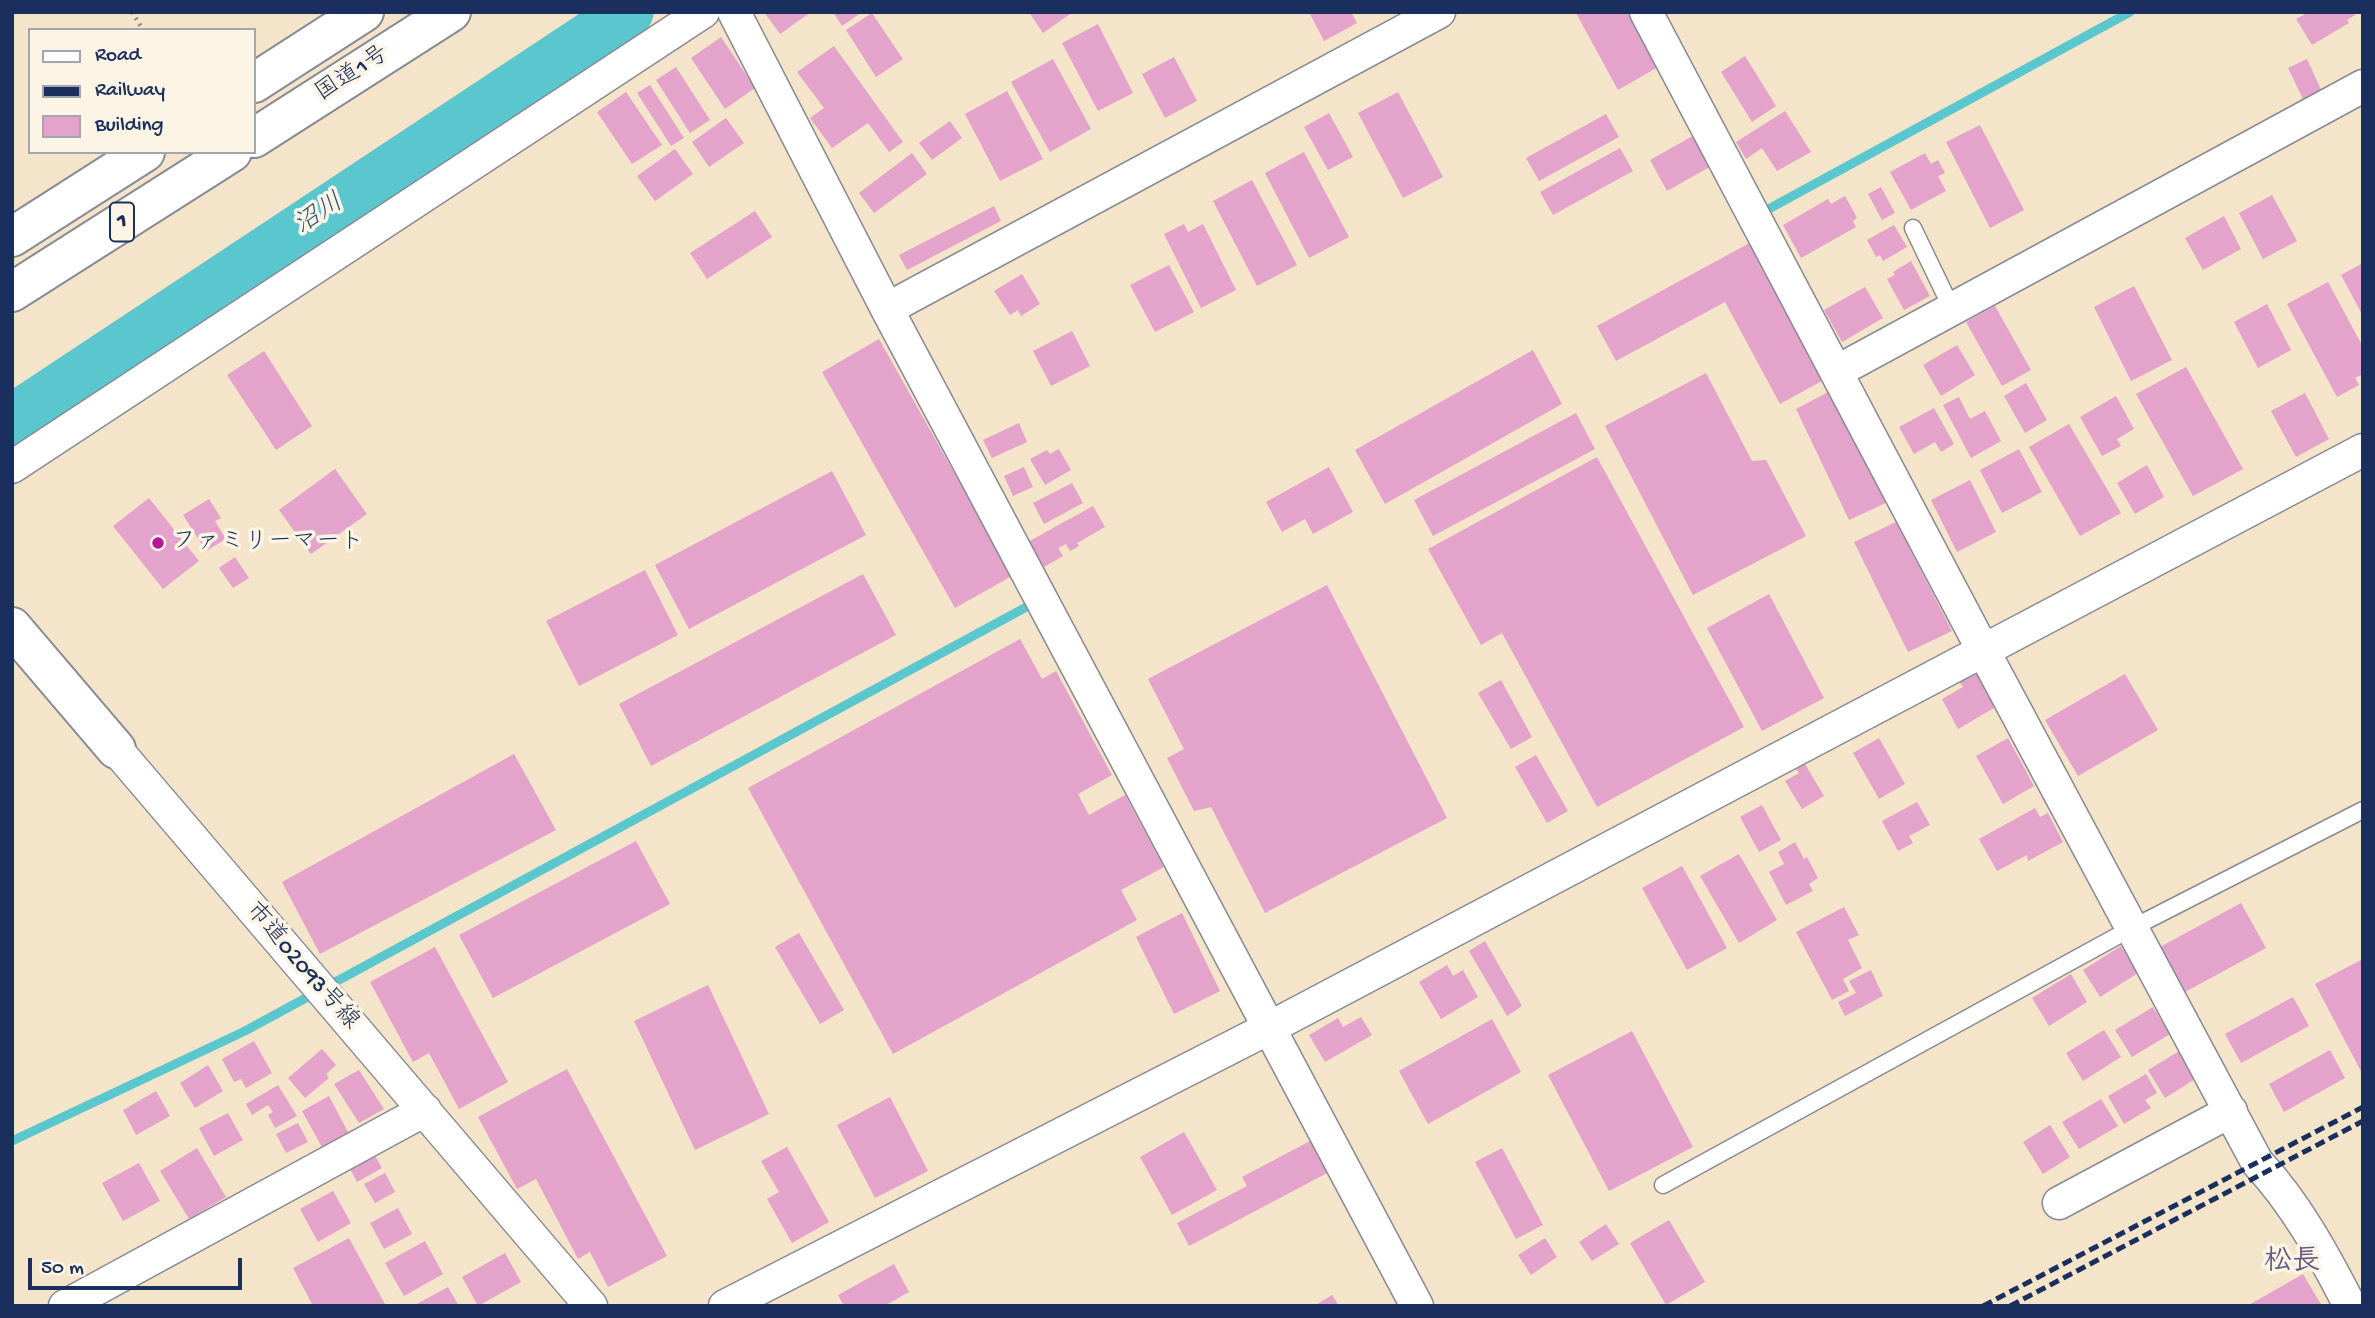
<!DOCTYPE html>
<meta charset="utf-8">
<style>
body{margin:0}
#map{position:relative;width:2375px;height:1318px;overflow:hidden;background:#f4e4c9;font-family:"Gochi Hand",sans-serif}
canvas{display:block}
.frame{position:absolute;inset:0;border:14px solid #1b2f5e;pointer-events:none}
.legend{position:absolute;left:28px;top:28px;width:228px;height:126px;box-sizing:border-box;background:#fcf5e5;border:2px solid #a2a6af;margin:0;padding:9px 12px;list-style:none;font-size:21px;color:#1b2f5e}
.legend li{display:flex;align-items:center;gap:14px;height:35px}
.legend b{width:35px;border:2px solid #a2a6af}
.scale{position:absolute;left:28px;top:1258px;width:214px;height:32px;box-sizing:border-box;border:4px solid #1b2f5e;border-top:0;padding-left:9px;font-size:21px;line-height:24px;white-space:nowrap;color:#1b2f5e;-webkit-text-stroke:5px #fcf5e5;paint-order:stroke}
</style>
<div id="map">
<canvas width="2375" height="1318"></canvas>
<div class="frame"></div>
<ul class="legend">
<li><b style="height:9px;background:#fff"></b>Road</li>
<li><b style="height:9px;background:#1b2f5e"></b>Railway</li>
<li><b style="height:19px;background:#e4a3ca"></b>Building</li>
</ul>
<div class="scale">50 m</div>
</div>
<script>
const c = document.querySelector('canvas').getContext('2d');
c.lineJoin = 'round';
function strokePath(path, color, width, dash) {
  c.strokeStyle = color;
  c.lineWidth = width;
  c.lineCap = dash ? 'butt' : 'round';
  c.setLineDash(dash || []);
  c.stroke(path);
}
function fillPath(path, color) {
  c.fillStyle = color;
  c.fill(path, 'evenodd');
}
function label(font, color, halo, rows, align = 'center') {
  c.font = font + ' "Gochi Hand","Klee One",sans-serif';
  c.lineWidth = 7;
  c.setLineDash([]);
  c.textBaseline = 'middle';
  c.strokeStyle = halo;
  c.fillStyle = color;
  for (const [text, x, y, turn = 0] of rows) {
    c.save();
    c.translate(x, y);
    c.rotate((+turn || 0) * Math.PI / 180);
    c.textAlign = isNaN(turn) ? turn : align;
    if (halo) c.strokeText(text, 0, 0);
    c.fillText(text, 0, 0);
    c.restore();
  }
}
strokePath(new Path2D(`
 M 1765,211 L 2130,12
 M 12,1141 L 245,1031 L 1030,605`), '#5ac7ce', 9);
strokePath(new Path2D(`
 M 12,420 L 628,12`), '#5ac7ce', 51);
fillPath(new Path2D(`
 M 764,12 L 811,12 L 780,34 Z
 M 833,12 L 862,12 L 842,26 Z
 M 1029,12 L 1073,12 L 1043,33 Z
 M 1309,12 L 1351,12 L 1357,23 L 1324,41 Z
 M 1577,12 L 1631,12 L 1660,66 L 1618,90 L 1576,13 Z
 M 2309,12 L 2353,12 L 2355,15 L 2347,20 L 2349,23 L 2312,45 L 2296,19 Z
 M 872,13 L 903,59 L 876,77 L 846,30 Z
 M 1098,24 L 1133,93 L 1098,111 L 1062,43 Z
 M 721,37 L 755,88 L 725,109 L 691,58 Z
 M 834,46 L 903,142 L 889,152 L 868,123 L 832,148 L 810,118 L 824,108 L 797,72 Z
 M 1745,56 L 1776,106 L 1752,122 L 1721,72 Z
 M 1174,57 L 1197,101 L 1165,118 L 1142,74 Z
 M 1053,59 L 1091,129 L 1050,152 L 1011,82 Z
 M 2307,59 L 2322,92 L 2304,101 L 2288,68 Z
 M 676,67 L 710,120 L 690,133 L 656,80 Z
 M 650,85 L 684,138 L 671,146 L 637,93 Z
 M 1007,91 L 1043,159 L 1000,181 L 965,114 Z
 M 626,92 L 662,145 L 632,164 L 597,112 Z
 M 1398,92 L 1443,177 L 1403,198 L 1358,113 Z
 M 1785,111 L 1811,152 L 1777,171 L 1762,148 L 1746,159 L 1736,142 Z
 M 1329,113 L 1353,157 L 1328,170 L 1304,127 Z
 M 1606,114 L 1619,137 L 1539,181 L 1526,158 Z
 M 726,118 L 744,143 L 709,167 L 692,142 Z
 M 950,121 L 962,138 L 932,160 L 919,143 Z
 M 1980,125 L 2024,210 L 1990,228 L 1946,142 Z
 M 1698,133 L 1715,164 L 1667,191 L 1650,160 Z
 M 1620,148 L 1633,171 L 1553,215 L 1540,192 Z
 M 675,149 L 693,174 L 655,201 L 637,176 Z
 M 1304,152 L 1349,237 L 1309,258 L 1265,173 Z
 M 912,153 L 927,174 L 874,213 L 859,193 Z
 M 1925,153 L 1931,164 L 1938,160 L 1945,173 L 1938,176 L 1946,191 L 1911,210 L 1890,172 Z
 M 1252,180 L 1297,265 L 1257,286 L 1213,201 Z
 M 1881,187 L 1895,213 L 1882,220 L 1868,194 Z
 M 2272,195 L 2297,241 L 2263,259 L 2239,213 Z
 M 1845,196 L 1857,218 L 1853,221 L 1856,227 L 1801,258 L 1783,225 L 1828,199 L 1831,204 Z
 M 994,206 L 1001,221 L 907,270 L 899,255 Z
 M 755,211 L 772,237 L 707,279 L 690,253 Z
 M 2224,216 L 2241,249 L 2203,270 L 2185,238 Z
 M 1184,224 L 1188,232 L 1203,224 L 1236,290 L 1201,308 L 1164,234 Z
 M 1894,225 L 1907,247 L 1883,261 L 1880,255 L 1876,257 L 1867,240 Z
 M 1755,240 L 1829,377 L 1780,404 L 1725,302 L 1616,361 L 1597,326 Z
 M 1911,261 L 1930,296 L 1904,310 L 1887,279 L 1895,275 L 1893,272 Z
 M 2363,263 L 2363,316 L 2341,275 Z
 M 1169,265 L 1194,312 L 1155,332 L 1130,285 Z
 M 1022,274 L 1040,304 L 1021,316 L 1018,310 L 1010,315 L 994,291 Z
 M 2328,282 L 2363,347 L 2363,374 L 2355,378 L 2359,385 L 2337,397 L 2287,304 Z
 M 2134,286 L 2172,360 L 2131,381 L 2094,307 Z
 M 1865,287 L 1883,318 L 1842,342 L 1824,310 Z
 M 2267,304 L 2291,350 L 2258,368 L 2234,322 Z
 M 1995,306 L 2031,370 L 2002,386 L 1966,322 Z
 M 1072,331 L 1090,366 L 1051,386 L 1033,351 Z
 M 879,339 L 1012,576 L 955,608 L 822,372 Z
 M 1957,345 L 1975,375 L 1941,396 L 1923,365 Z
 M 1533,350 L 1562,404 L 1385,504 L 1355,450 Z
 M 264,351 L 312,426 L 276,450 L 227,375 Z
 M 2186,367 L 2243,469 L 2193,496 L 2136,394 Z
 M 1706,373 L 1752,461 L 1766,460 L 1806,536 L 1693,595 L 1605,426 Z
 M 2026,383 L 2047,420 L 2025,433 L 2004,396 Z
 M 1830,391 L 1890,501 L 1849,520 L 1796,409 Z
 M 2305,393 L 2329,439 L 2296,457 L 2271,411 Z
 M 2116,396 L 2134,429 L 2117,439 L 2121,446 L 2102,456 L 2080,417 Z
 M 1959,397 L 1970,419 L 1985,411 L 2001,441 L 1971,458 L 1943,405 Z
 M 1934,408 L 1954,444 L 1941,452 L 1935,442 L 1914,454 L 1899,427 Z
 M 1576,413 L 1595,449 L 1433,536 L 1414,500 Z
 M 1019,423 L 1027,442 L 992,458 L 983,440 Z
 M 2069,424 L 2121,513 L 2080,536 L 2029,447 Z
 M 1059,449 L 1071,470 L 1045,485 L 1030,459 L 1047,450 L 1050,454 Z
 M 2019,449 L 2042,492 L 2002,513 L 1980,470 Z
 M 1597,457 L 1744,727 L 1597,807 L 1502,633 L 1481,645 L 1428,549 Z
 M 2147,465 L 2164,497 L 2135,514 L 2117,483 Z
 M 1024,467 L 1033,487 L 1013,496 L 1004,476 Z
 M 1329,467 L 1353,512 L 1313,534 L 1305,519 L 1282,532 L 1266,502 Z
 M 335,469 L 367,514 L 311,554 L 279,510 Z
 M 832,471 L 866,535 L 689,629 L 655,565 Z
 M 1970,480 L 1996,532 L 1957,552 L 1931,500 Z
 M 1072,483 L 1083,503 L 1044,524 L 1033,503 Z
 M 149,498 L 199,561 L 163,589 L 113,526 Z
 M 209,499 L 221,518 L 215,521 L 226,539 L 206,551 L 183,515 Z
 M 1093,506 L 1105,527 L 1077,543 L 1079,546 L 1070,551 L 1066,544 L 1058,548 L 1063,556 L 1044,567 L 1040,561 L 1037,562 L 1026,543 Z
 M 1896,522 L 1952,631 L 1908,652 L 1854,542 Z
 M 235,557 L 249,578 L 233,588 L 219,568 Z
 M 645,570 L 678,635 L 579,686 L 546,621 Z
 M 863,574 L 896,635 L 651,766 L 619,704 Z
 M 1327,585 L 1447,818 L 1265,913 L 1211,807 L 1194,811 L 1167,758 L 1184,749 L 1148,679 Z
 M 1769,594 L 1824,698 L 1762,731 L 1707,628 Z
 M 1020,639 L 1042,679 L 1056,671 L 1112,775 L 1078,794 L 1089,815 L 1125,795 L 1164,867 L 1121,890 L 1137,920 L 893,1054 L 748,788 Z
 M 1981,668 L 2001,704 L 1958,729 L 1942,699 L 1963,687 L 1959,681 Z
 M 2125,674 L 2158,730 L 2078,776 L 2045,720 Z
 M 1501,680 L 1532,737 L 1511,749 L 1478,693 Z
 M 1879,738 L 1905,784 L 1879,799 L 1853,753 Z
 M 2008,738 L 2034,786 L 2003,804 L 1976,756 Z
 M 514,754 L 556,830 L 320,954 L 282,882 Z
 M 1536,755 L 1568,811 L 1547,823 L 1515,767 Z
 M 1805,764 L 1824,796 L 1802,809 L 1785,781 L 1799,773 L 1796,769 Z
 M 1917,802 L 1930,825 L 1909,836 L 1913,843 L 1898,851 L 1882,821 Z
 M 1762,805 L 1781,840 L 1759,852 L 1740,817 Z
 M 2035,808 L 2040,817 L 2048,813 L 2063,842 L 2028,861 L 2027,855 L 1997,871 L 1979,839 Z
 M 636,841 L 670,904 L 493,998 L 459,935 Z
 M 1795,842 L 1804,859 L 1807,857 L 1818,878 L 1809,884 L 1813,891 L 1786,905 L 1769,872 L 1784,864 L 1778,852 Z
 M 1739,854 L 1777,920 L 1739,943 L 1700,876 Z
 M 1682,866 L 1727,948 L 1687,970 L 1642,888 Z
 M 2241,903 L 2266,948 L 2185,992 L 2160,947 Z
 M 1844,907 L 1859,935 L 1848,940 L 1862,968 L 1843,979 L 1849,991 L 1832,1000 L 1796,932 Z
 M 1182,913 L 1220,991 L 1174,1014 L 1136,937 Z
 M 799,933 L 844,1010 L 820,1024 L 775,947 Z
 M 1485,941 L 1522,1006 L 1507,1016 L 1469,951 Z
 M 2121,946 L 2138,973 L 2100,997 L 2083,970 Z
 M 435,947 L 508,1082 L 459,1109 L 429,1053 L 413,1062 L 370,982 Z
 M 2363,959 L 2363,1075 L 2315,984 Z
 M 1447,965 L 1453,976 L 1463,970 L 1478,997 L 1441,1019 L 1419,982 Z
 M 1871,970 L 1883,996 L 1845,1016 L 1838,1002 L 1856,993 L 1849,981 Z
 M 2071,974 L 2087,1002 L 2049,1026 L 2032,998 Z
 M 708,985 L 769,1114 L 695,1150 L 634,1021 Z
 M 2293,997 L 2309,1026 L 2241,1063 L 2225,1034 Z
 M 2153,1007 L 2170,1034 L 2132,1057 L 2115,1030 Z
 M 1361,1017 L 1372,1035 L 1325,1062 L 1309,1035 L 1338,1018 L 1343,1027 Z
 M 1492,1019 L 1521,1072 L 1428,1124 L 1399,1071 Z
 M 2104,1030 L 2121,1057 L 2083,1081 L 2066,1053 Z
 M 1632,1031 L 1693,1147 L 1609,1191 L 1548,1075 Z
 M 254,1041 L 272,1073 L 246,1088 L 241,1079 L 234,1082 L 222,1059 Z
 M 2186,1047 L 2203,1074 L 2165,1098 L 2148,1070 Z
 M 322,1049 L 336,1065 L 326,1074 L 329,1078 L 305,1098 L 288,1078 Z
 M 2330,1050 L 2345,1078 L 2284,1112 L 2269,1084 Z
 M 208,1065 L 223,1091 L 195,1108 L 180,1083 Z
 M 567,1069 L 667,1256 L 608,1287 L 590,1252 L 578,1259 L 536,1179 L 517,1189 L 478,1117 Z
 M 359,1070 L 384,1109 L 359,1123 L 334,1084 Z
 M 2146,1074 L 2157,1093 L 2145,1100 L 2151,1108 L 2124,1124 L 2108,1096 Z
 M 278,1085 L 297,1116 L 275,1128 L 268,1115 L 273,1112 L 268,1105 L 252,1115 L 246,1104 Z
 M 156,1091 L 170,1116 L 136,1135 L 123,1110 Z
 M 329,1096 L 349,1134 L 323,1149 L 302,1111 Z
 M 890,1097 L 928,1171 L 875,1198 L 837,1125 Z
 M 2101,1099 L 2118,1126 L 2079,1149 L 2062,1122 Z
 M 228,1113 L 243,1140 L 214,1156 L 199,1128 Z
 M 298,1123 L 308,1142 L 286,1153 L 276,1134 Z
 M 2050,1125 L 2070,1157 L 2043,1174 L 2023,1142 Z
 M 1184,1132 L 1217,1190 L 1172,1215 L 1140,1157 Z
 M 1312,1140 L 1329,1172 L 1189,1246 L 1177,1223 L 1247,1186 L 1242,1177 Z
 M 787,1147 L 829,1222 L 792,1243 L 767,1199 L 779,1192 L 761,1161 Z
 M 197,1148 L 226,1197 L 189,1219 L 160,1171 Z
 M 1502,1148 L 1543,1225 L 1516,1239 L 1475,1162 Z
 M 375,1156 L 382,1168 L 357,1182 L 350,1169 Z
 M 139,1163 L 160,1201 L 123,1221 L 102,1183 Z
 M 385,1173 L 395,1192 L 375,1203 L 364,1184 Z
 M 333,1191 L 351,1223 L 318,1242 L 300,1209 Z
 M 398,1208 L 412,1234 L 384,1249 L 370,1223 Z
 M 1669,1220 L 1705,1282 L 1666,1305 L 1630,1243 Z
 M 1606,1224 L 1619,1244 L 1592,1261 L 1579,1242 Z
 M 349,1238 L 386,1306 L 313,1306 L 293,1268 Z
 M 1545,1238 L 1557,1257 L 1531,1275 L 1518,1255 Z
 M 425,1241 L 443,1274 L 404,1296 L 385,1263 Z
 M 505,1253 L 521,1282 L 478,1306 L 462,1277 Z
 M 894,1264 L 909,1292 L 884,1306 L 844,1306 L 838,1295 Z
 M 2303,1274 L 2322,1306 L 2247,1306 Z
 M 448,1287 L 459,1306 L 413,1306 Z
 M 1332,1295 L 1339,1306 L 1314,1306 Z`), '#e4a3ca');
const service = new Path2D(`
 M 1913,228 L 1952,309
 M 1663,1185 L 2132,928 L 2363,810`);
const minor = new Path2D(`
 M 734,12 L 887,309 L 1417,1306
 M 1646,12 L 1983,650 L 2257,1162 C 2296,1204 2324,1255 2350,1306
 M 887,309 L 1439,12
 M 1836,372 L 2363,86
 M 12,467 L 703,12
 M 116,749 L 591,1306
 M 2059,1203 L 2231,1111
 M 65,1306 L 425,1110
 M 725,1306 L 1269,1028 L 2363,450`);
const tertiary = new Path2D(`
 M 12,627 L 116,749`);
const trunk = new Path2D(`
 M 254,83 L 364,12
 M 254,138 L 451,12
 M 12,237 L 145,152
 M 12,292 L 232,152`);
strokePath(service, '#888a94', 19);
strokePath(minor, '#888a94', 35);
strokePath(tertiary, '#888a94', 42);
strokePath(trunk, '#888a94', 42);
strokePath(new Path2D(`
 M 132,12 L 143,30`), '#888a94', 4.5, [2, 5]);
strokePath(service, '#fff', 16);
strokePath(minor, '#fff', 32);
strokePath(tertiary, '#fff', 38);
strokePath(trunk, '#fff', 38);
strokePath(new Path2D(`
 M 1983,1306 L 2363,1107
 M 2010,1306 L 2363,1121`), '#1b2f5e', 5, [10, 5]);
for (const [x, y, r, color] of [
 [158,543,7,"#b5179e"]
]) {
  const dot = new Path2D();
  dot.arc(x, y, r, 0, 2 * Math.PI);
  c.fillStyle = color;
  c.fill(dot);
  strokePath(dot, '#fcf5e5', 2.5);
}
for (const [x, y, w] of [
 [122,222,24]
]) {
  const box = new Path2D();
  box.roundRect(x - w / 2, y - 19.5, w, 39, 5);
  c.fillStyle = '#fcf5e5';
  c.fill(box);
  strokePath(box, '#1b2f5e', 2);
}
label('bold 23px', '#1b2f5e', null, [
 ["1",122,222]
]);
label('24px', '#1b2f5e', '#fcf5e5', [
 ["国道1号",353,75,-33],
 ["市道02093号線",301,967,49]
]);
label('24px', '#1b2f5e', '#fcf5e5', [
 ["ファミリーマート",172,543]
], 'left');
label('italic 26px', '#2b557a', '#fcf5e5', [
 ["沼川",320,216,-33]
]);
label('bold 28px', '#615884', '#fcf5e5', [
 ["松長",2292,1264]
]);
</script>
